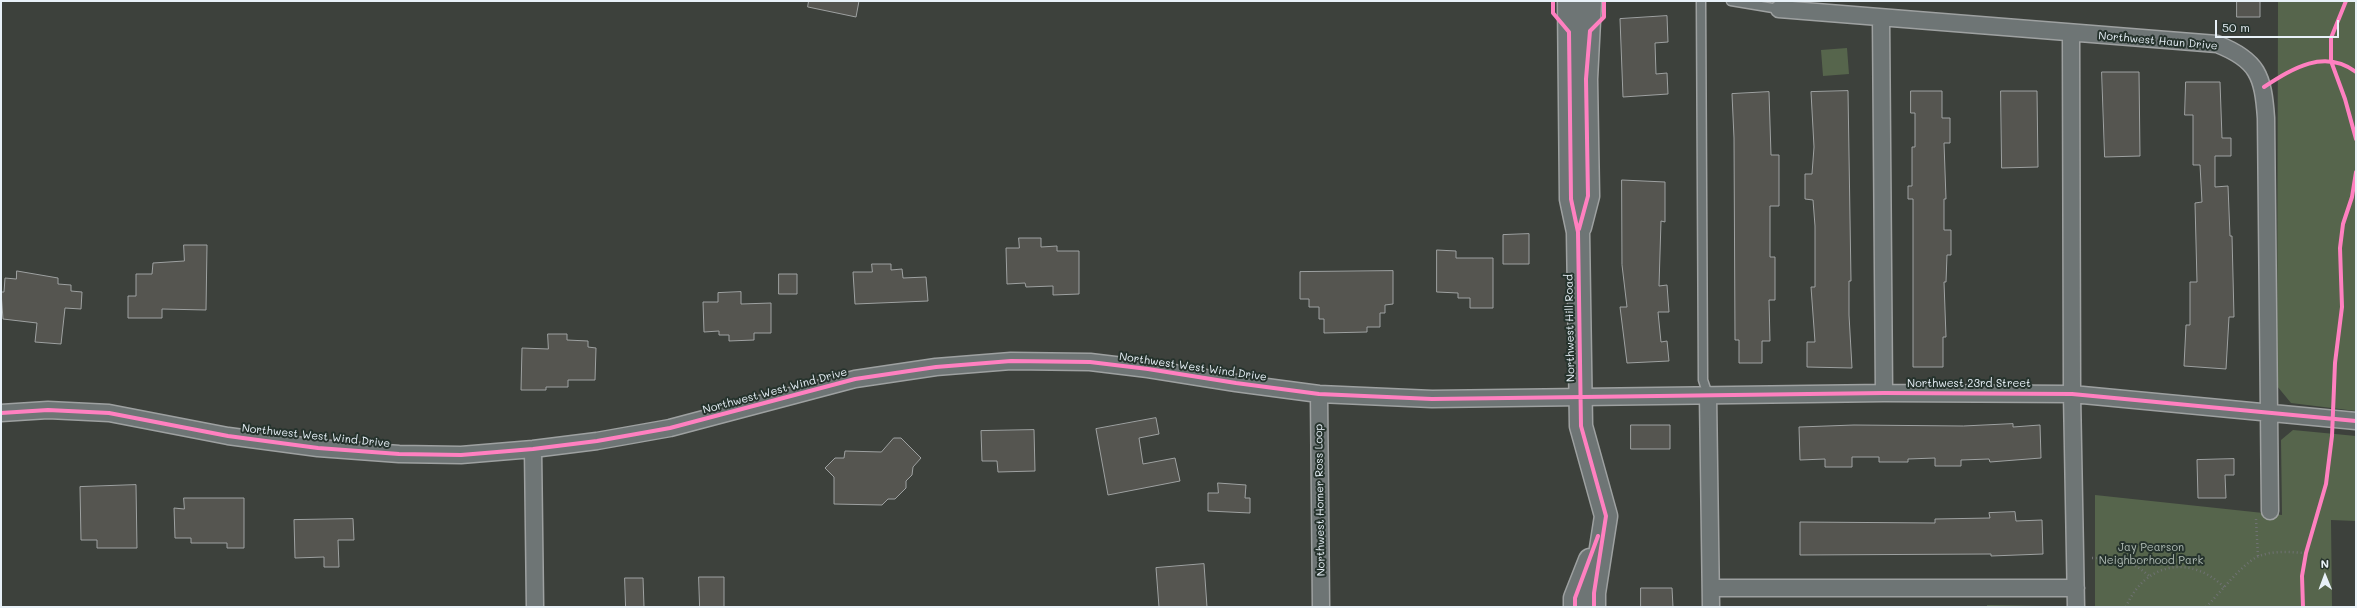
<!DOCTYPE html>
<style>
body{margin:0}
#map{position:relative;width:2357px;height:608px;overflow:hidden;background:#3d413c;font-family:Mali,sans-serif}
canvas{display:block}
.frame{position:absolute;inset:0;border:2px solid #e8f1f8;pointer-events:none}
.north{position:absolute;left:2305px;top:556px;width:40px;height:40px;-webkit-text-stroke:3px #26332d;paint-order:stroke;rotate:359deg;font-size:11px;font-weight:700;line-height:16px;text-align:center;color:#e8f1f8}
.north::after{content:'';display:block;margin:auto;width:14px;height:18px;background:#e8f1f8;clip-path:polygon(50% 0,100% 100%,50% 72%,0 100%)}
.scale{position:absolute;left:2215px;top:20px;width:124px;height:18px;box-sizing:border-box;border:2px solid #e8f1f8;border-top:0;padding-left:5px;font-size:12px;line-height:14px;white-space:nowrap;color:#e8f1f8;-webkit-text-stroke:3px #26332d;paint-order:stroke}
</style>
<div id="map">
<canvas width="2357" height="608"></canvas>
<div class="frame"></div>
<div class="north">N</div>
<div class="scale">50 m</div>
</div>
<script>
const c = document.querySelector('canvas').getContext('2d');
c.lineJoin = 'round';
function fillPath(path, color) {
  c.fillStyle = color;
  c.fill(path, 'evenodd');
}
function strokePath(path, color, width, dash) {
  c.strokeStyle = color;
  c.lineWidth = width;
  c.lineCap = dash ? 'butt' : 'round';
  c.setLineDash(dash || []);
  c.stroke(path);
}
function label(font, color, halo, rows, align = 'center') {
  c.font = font + ' Mali,sans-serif';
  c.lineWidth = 4;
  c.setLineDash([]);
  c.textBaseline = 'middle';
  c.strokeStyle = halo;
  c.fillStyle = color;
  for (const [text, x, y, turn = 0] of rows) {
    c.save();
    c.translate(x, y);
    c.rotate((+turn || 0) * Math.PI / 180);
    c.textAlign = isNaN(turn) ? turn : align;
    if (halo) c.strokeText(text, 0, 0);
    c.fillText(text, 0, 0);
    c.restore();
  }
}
fillPath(new Path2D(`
 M 2278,1 L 2356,1 L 2356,411 L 2291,403 L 2277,386 Z
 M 1847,48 L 1849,74 L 1823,76 L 1821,50 Z
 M 2293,430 L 2356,436 L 2356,521 L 2331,520 L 2332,607 L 2095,607 L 2095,495 L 2282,515 L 2281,440 Z
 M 1987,605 L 2043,606 L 2049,607 L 1987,607 Z`), '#56654c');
const building = new Path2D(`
 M 809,1 L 859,1 L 856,17 L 808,7 Z
 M 2237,1 L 2260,1 L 2260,17 L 2237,17 Z
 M 1667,16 L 1668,42 L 1655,43 L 1656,74 L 1667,73 L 1668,94 L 1623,97 L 1620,19 Z
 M 2102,72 L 2139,72 L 2140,156 L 2105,157 Z
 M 2186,82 L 2220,82 L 2222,138 L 2231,138 L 2231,156 L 2215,156 L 2215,187 L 2228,186 L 2230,236 L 2232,236 L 2234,317 L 2229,317 L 2226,369 L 2184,366 L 2186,325 L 2190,325 L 2190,282 L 2197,282 L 2195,203 L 2202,202 L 2200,165 L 2193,165 L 2193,115 L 2185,115 Z
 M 1848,91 L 1851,281 L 1849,281 L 1849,315 L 1852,368 L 1807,367 L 1807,342 L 1815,342 L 1811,287 L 1815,287 L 1815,226 L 1813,200 L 1805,199 L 1805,174 L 1812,174 L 1814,147 L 1811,92 Z
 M 1911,91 L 1942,91 L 1942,118 L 1950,118 L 1950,143 L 1944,143 L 1946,199 L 1944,199 L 1944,230 L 1951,230 L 1951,255 L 1947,255 L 1946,282 L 1944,282 L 1946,337 L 1943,337 L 1943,367 L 1913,367 L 1913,199 L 1908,199 L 1908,186 L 1912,186 L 1912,147 L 1915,147 L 1915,113 L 1911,113 Z
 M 2001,91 L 2037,91 L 2038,167 L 2002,168 Z
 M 1769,92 L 1771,155 L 1779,155 L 1779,206 L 1770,206 L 1770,257 L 1775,257 L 1775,300 L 1769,300 L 1770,341 L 1762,341 L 1762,363 L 1739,363 L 1739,340 L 1735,340 L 1734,138 L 1732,94 Z
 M 1622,180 L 1665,182 L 1665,222 L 1661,221 L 1659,286 L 1667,285 L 1669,312 L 1658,312 L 1661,342 L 1667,341 L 1669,361 L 1627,363 L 1620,307 L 1627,307 L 1622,265 Z
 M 1529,234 L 1529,264 L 1503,264 L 1503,235 Z
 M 1019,238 L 1041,238 L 1041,247 L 1057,246 L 1057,251 L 1079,251 L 1079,294 L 1053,295 L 1053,286 L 1026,287 L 1025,283 L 1007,284 L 1006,248 L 1019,248 Z
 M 184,245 L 207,245 L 206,310 L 162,309 L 162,318 L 128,318 L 128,296 L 136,296 L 136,274 L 152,274 L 153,263 L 184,261 Z
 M 1437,250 L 1456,251 L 1456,258 L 1493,258 L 1493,308 L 1470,308 L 1470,298 L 1458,298 L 1458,293 L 1437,292 Z
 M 872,264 L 891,264 L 891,270 L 902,269 L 903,278 L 926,277 L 928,301 L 855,304 L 853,272 L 872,272 Z
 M 17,271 L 58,278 L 58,284 L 71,285 L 71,291 L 82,292 L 81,309 L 65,308 L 61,344 L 35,342 L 37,323 L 3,319 L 1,292 L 4,292 L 5,278 L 16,279 Z
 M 1393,271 L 1393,304 L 1385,305 L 1385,313 L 1380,313 L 1380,327 L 1367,327 L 1367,332 L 1324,333 L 1324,319 L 1319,319 L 1319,307 L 1309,307 L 1309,299 L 1300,299 L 1300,272 Z
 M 779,274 L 797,274 L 797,294 L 779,294 Z
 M 741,292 L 741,304 L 771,303 L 771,333 L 754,333 L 754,340 L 729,341 L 729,335 L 719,335 L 719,331 L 704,332 L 703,302 L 718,302 L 718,293 Z
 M 548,334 L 567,334 L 567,340 L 588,341 L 588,347 L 596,348 L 595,380 L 568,380 L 568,387 L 546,387 L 546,390 L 521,390 L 522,348 L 548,349 Z
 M 1156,418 L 1159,434 L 1139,438 L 1143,464 L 1175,458 L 1180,481 L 1108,495 L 1096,429 Z
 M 2013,424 L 2013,427 L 2040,425 L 2041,458 L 1990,462 L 1989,459 L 1961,460 L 1961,466 L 1935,466 L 1935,458 L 1908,459 L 1908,462 L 1879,462 L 1879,457 L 1852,457 L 1852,467 L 1825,467 L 1825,459 L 1800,460 L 1799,427 L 1854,425 L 1963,426 Z
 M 1631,425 L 1670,425 L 1670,449 L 1631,449 Z
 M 1034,430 L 1035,471 L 998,472 L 997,461 L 982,461 L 981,431 Z
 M 894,438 L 901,438 L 921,458 L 913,467 L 912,475 L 906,481 L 906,488 L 895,499 L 888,499 L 882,505 L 834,504 L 834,477 L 825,468 L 835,458 L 844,458 L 845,451 L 881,452 Z
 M 2234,459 L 2234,475 L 2225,475 L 2226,498 L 2198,498 L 2197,460 Z
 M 1218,483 L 1246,485 L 1245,498 L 1250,498 L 1250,513 L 1208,511 L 1208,493 L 1218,493 Z
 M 136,485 L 137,548 L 97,548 L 97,540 L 81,540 L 80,487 Z
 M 184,498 L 244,498 L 244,548 L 227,548 L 227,543 L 191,543 L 191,538 L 175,538 L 174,508 L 184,509 Z
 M 2015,512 L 2016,521 L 2042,520 L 2043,554 L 1991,556 L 1991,554 L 1800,555 L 1800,522 L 1935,523 L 1935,519 L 1990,518 L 1989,513 Z
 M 353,519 L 354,540 L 338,540 L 339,567 L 324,567 L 324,557 L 295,558 L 294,520 Z
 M 1204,564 L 1207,607 L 1159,607 L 1156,568 Z
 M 699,577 L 724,577 L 724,607 L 700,607 Z
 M 625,578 L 643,578 L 644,607 L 626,607 Z
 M 1641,588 L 1672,588 L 1673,607 L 1641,607 Z`);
fillPath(building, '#555550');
strokePath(building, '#9ea1a1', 1);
const service = new Path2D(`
 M 1701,1 L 1703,380 L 1708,395
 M 1731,1 L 1779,9`);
const minor = new Path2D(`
 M 1779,9 L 2217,44 C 2258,60 2263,76 2266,118 L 2270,511
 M 1881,18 L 1884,393
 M 2071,34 L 2072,394 L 2076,607
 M 1319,394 L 1321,607
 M 1708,395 L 1711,607
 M 1,413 L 48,410 L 109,413 L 228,436 L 318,448 L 399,454 L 461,455 L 533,449 L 597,441 L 670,428 L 855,379 L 936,367 L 1011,361 L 1090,362 L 1148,369 L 1236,383 L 1319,394 L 1432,399 L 1884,393 L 2072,394 L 2356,421
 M 533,449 L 535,607
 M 1711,588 L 2076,588`);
const secondary = new Path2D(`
 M 1569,1 L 1571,199 L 1578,232 L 1581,426 L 1606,516 L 1594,593 L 1594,607
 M 1580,227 L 1588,196 L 1586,79 L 1590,1
 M 1575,607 L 1575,598 L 1590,560`);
strokePath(service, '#9ea1a1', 11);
strokePath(minor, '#9ea1a1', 19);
strokePath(secondary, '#9ea1a1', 25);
strokePath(new Path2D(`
 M 2256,519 L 2258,557
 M 2092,558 C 2114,558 2132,560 2149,576
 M 2126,607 C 2145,562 2191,554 2225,588
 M 2206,607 C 2220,593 2240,566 2257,557 C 2272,550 2290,552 2306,553`), '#6f7272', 2.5, [1, 3]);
strokePath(service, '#6e7575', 8);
strokePath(minor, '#6e7575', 16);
strokePath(secondary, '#6e7575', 22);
strokePath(new Path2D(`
 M 1553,1 L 1553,13 L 1569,32 L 1571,199 L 1578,232 L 1581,426 L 1606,516 L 1594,593 L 1594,607
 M 2346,1 L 2331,38 L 2331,61 L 2345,99 L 2356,139
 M 2264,87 C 2292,69 2324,48 2356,72
 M 1579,229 L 1588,196 L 1586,79 L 1590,31 L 1604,17 L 1604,1
 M 1,413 L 48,410 L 109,413 L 228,436 L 318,448 L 399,454 L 461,455 L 533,449 L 597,441 L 670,428 L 855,379 L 936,367 L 1011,361 L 1090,362 L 1148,369 L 1236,383 L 1319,394 L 1432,399 L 1884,393 L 2072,394 L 2356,421
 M 1575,607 L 1575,598 L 1598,536
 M 2303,607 L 2302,576 L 2306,553 L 2326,484 L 2332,436 L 2335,363 L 2342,307 L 2340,248 L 2343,224 L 2352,197 L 2356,172`), '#ff80c0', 4);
label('11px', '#e8f1f8', '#26332d', [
 ["Northwest Haun Drive",2158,41,5],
 ["Northwest Hill Road",1570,328,-91],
 ["Northwest West Wind Drive",1193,367,8],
 ["Northwest 23rd Street",1969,384],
 ["Northwest West Wind Drive",775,391,-15],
 ["Northwest West Wind Drive",316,436,6],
 ["Northwest Homer Ross Loop",1320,500,-91]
]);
label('11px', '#afbbb4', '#26332d', [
 ["Jay Pearson",2151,548],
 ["Neighborhood Park",2151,561]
]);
</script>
